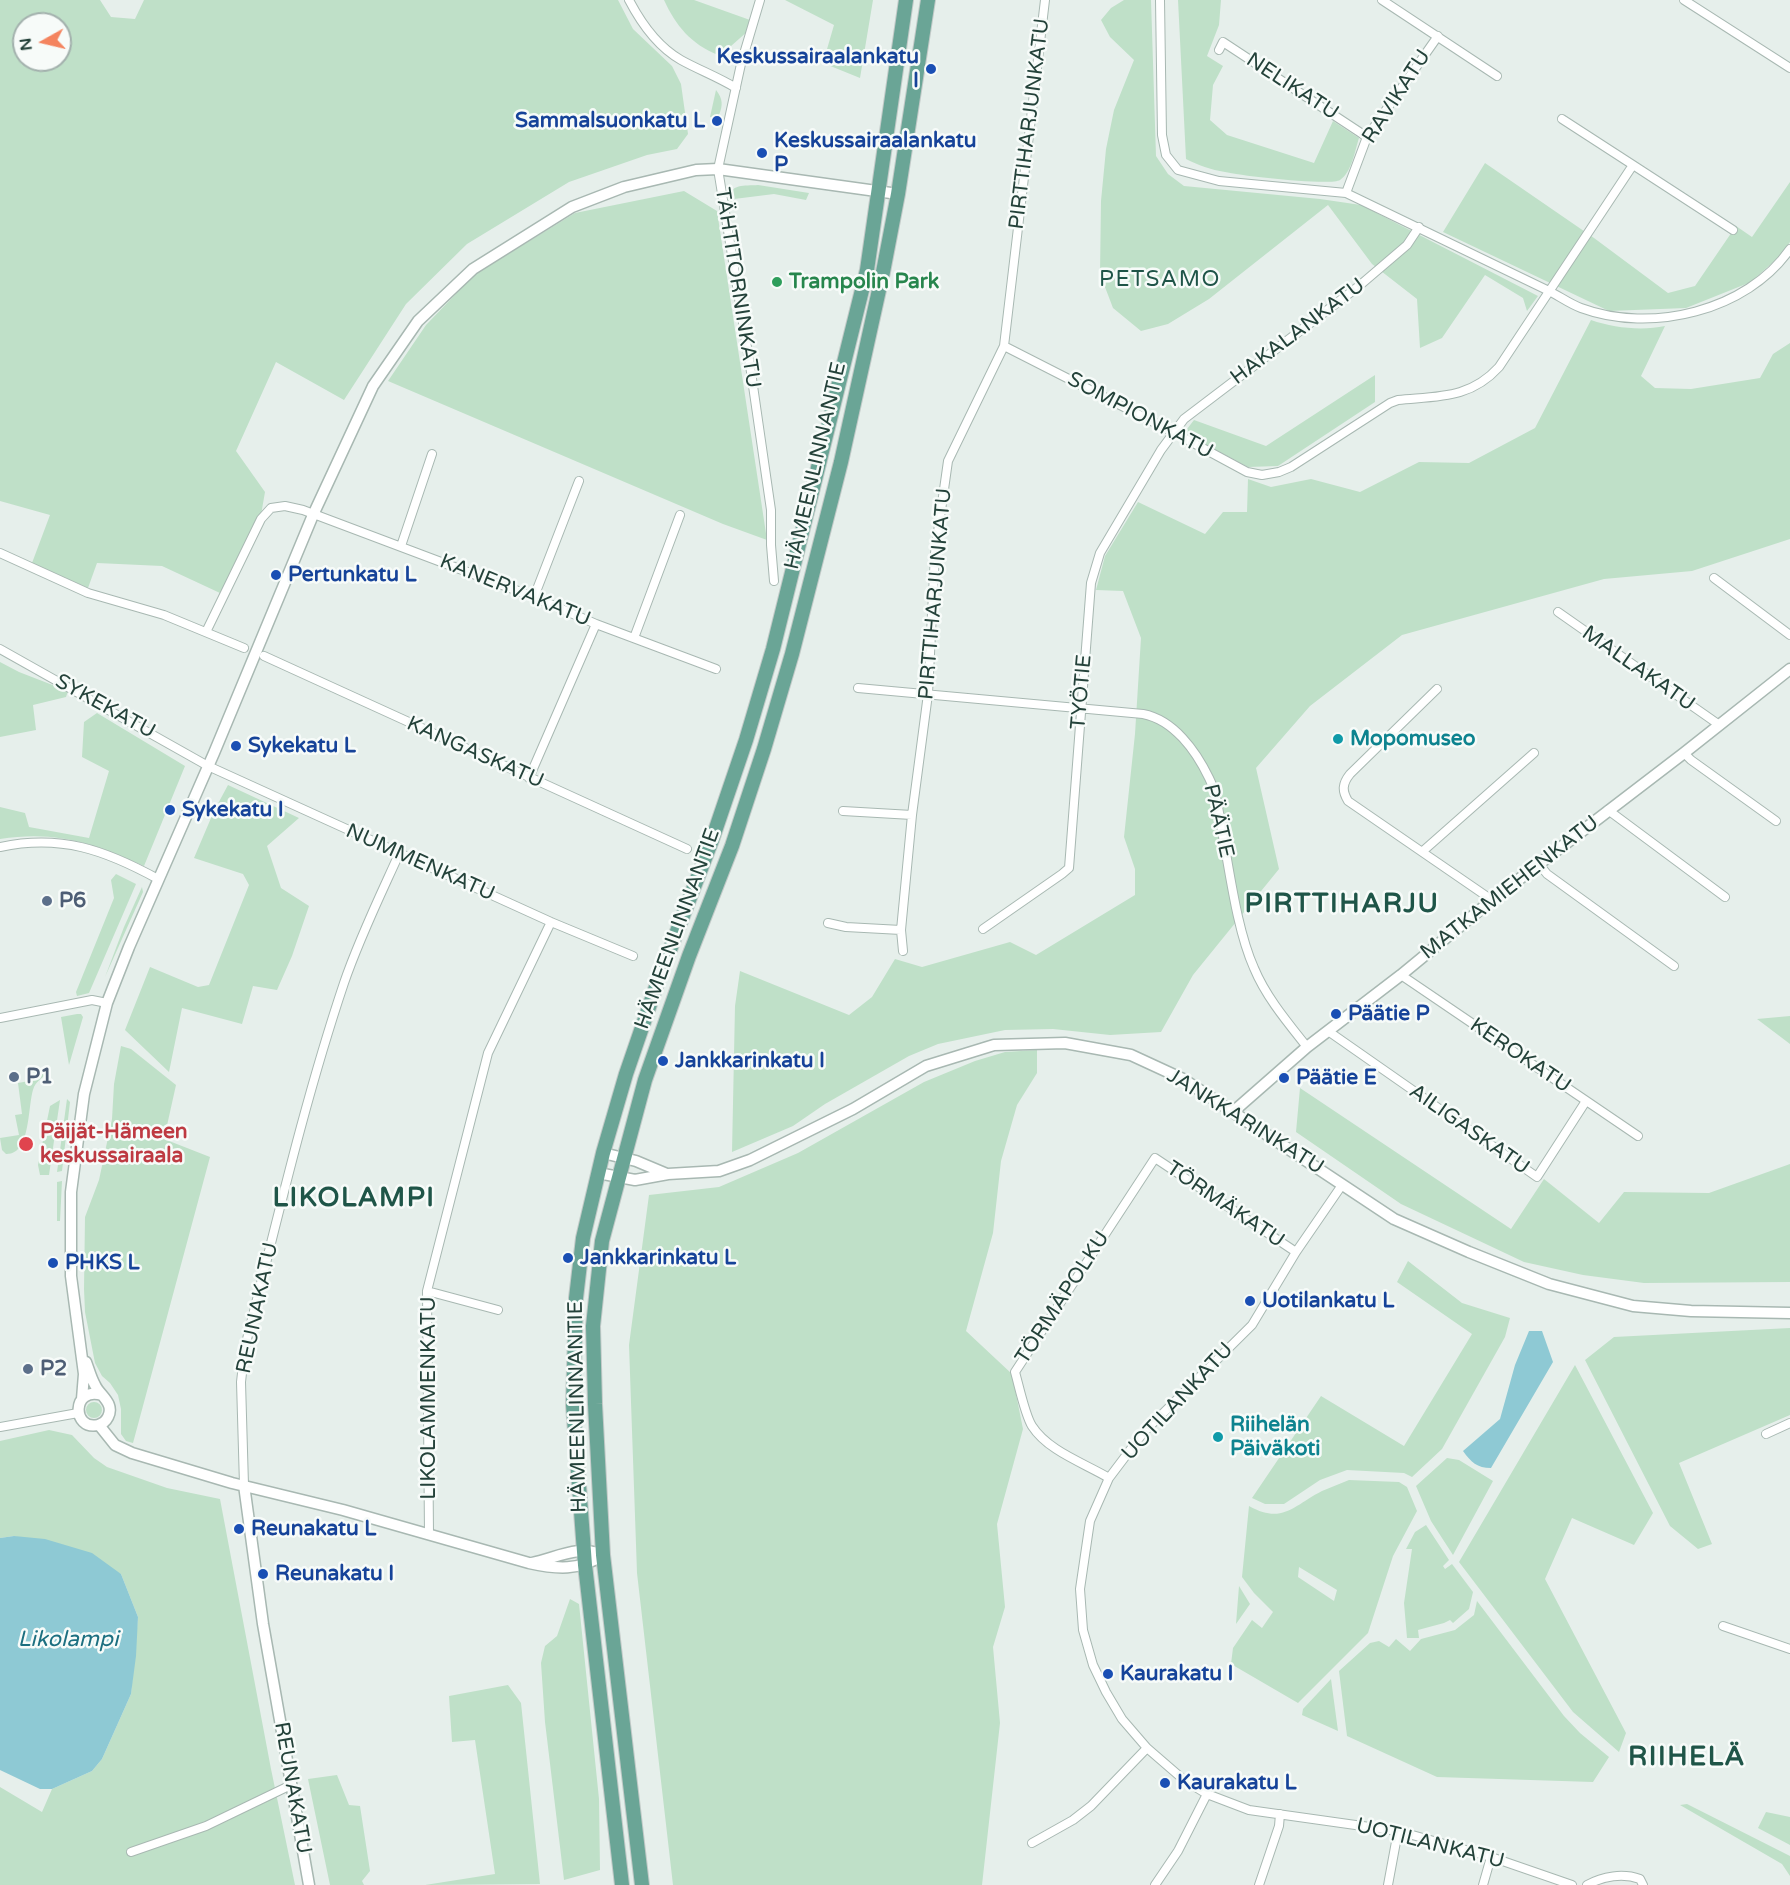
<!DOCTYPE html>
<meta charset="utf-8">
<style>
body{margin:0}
#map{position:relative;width:1790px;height:1885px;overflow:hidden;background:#e6efeb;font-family:"Varela Round",sans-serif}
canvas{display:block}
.north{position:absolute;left:12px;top:12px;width:60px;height:60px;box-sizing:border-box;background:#f7fbf9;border:2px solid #a3b1ad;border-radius:50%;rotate:262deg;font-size:16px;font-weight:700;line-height:24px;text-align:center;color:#24423a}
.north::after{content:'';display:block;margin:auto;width:21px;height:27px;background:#f4845f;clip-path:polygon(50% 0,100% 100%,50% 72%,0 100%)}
</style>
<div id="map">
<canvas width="1790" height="1885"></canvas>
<div class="north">N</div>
</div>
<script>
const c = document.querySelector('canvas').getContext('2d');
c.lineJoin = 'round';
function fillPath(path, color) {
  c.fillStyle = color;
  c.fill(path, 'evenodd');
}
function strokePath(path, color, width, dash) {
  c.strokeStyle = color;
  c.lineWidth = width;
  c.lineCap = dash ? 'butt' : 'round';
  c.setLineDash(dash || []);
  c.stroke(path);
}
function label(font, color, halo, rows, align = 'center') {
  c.font = font + ' "Varela Round",sans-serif';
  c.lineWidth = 5;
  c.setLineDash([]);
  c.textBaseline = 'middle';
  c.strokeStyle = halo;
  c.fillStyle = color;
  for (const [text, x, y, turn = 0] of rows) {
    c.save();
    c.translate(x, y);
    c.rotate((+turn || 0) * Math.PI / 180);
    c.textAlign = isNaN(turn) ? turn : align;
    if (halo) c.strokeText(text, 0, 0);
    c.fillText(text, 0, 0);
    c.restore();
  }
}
fillPath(new Path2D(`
 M 0,0 L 100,0 L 111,17 L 135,19 L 144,0 L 618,0 L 633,29 L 672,66 L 681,84 L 688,134 L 677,149 L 647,155 L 569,182 L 467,244 L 406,304 L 344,400 L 276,362 L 236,451 L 265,492 L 261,515 L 220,593 L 162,566 L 97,563 L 88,588 L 32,563 L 50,515 L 0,501 ZM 24,24 L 60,24 L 60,60 L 24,60 Z
 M 664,0 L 694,0 L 750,20 L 748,31 L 722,54 L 718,55 C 691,44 676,26 664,0 Z
 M 785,0 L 873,0 L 860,78 L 823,63 L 834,25 Z
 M 1124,0 L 1151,0 L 1156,156 L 1168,174 L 1184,186 L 1320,199 L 1361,205 L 1538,296 L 1527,311 L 1523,298 L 1485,275 L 1442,338 L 1420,348 L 1417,299 L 1372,264 L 1328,205 L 1209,299 L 1168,324 L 1141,331 L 1113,308 L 1100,274 L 1101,201 L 1106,149 L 1114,110 L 1134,60 L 1110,37 L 1101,20 L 1111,8 Z
 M 1178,0 L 1221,0 L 1219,25 L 1207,56 L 1223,66 L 1213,85 L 1210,120 L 1227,135 L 1314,163 L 1333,121 L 1359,138 C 1355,150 1352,172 1340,180 C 1331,186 1241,176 1225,172 C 1211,170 1198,165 1186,159 Z
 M 716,90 C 723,99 723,105 719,115 L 716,115 L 715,118 L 710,117 Z
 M 1485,163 L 1594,238 L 1668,293 L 1695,286 L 1736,226 L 1752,237 L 1790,182 L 1790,242 L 1783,253 L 1751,282 L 1686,308 L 1609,311 L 1443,232 Z
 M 758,185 L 809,193 L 806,200 L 774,194 L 734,199 L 735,209 L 730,209 L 727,200 C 731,183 744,186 758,185 Z
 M 684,191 L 717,211 L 767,540 L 723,524 L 388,381 L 426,325 L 474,275 L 575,213 Z
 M 1591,320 C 1614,328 1642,331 1665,326 L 1641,376 L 1655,388 L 1691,389 L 1760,378 L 1773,354 L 1790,343 L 1790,539 L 1692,571 L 1604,579 L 1402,635 L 1310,706 L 1256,768 L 1279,869 L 1193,975 L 1161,1032 L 1110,1035 L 1053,1029 L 1005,1030 L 938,1044 L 909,1056 L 825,1104 L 793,1126 L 732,1152 L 735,1006 L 740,971 L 849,1015 L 872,997 L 895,959 L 922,967 L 1010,942 L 1036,955 L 1135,895 L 1135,869 L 1124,837 L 1135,734 L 1141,638 L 1123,591 L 1096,590 L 1105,556 L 1138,502 L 1205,534 L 1223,512 L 1247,512 L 1248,479 L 1271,487 L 1311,479 L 1360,492 L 1419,462 L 1469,463 L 1535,428 Z
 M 1375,375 L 1375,402 L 1278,466 L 1248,467 L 1188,435 L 1187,429 L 1194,420 L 1266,446 Z
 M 0,662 L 19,672 L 68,691 L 66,697 L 33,705 L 36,730 L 0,737 Z
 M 97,713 L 185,766 L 144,866 C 94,843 55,830 0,839 L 0,807 L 25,813 L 29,827 L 89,838 L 109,771 L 82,757 L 84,722 Z
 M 228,785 L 299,818 L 267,846 L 281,888 L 309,906 L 292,956 L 277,990 L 253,986 L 242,1024 L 182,1008 L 169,1072 L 125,1030 L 150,967 L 198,987 L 209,985 L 249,885 L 243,874 L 194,858 L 214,811 Z
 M 116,874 L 136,884 L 89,993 L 77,996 L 76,992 L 114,898 L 111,880 Z
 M 142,887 L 143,892 L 105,977 L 124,927 Z
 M 77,1014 L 81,1014 L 83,1017 L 69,1065 L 61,1017 Z
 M 1790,1016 L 1790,1044 L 1757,1019 Z
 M 121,1046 L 131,1049 L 176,1085 L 164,1139 L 210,1157 L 133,1443 L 126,1441 L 121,1434 L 121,1409 L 118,1395 L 110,1383 L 102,1376 L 95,1363 L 85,1312 L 84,1289 L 85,1217 L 99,1180 L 112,1119 L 114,1084 Z
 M 1037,1050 L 1037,1073 L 1017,1105 L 1001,1161 L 993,1233 L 966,1331 L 1012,1374 L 1023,1429 L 997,1524 L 1005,1607 L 993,1647 L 1000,1723 L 982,1885 L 673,1885 L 637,1573 L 629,1345 L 649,1195 L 719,1187 L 798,1153 L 924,1082 L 975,1061 L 1005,1052 Z
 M 47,1069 L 48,1073 C 43,1077 37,1081 34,1087 C 27,1104 32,1155 6,1154 L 2,1150 L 0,1138 L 19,1135 L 15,1115 L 22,1114 L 18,1083 L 29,1081 L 28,1073 Z
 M 1300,1088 L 1511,1229 L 1544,1179 L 1599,1223 L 1624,1192 L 1709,1193 L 1790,1164 L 1790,1282 L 1644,1283 L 1583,1275 L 1524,1262 L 1401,1204 L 1296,1132 Z
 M 67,1099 L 70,1102 L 62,1171 L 57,1172 Z
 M 60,1100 L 49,1175 L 40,1175 L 38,1165 L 50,1106 Z
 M 62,1181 L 60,1221 L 57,1221 L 57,1182 Z
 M 1408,1261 L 1462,1303 L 1510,1318 L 1505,1337 L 1442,1449 L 1412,1477 L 1404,1473 L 1347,1470 L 1320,1480 L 1284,1504 L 1265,1504 L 1252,1498 L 1321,1396 L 1404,1446 L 1472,1334 L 1397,1282 Z
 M 1790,1328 L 1790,1415 L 1679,1463 L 1712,1544 L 1698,1549 L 1670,1526 L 1585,1360 L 1614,1337 Z
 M 1575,1365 L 1653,1513 L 1634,1545 L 1572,1518 L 1545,1579 L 1626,1733 L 1619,1752 L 1573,1712 L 1459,1562 Z
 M86 1410a8 8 0 1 1 16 0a8 8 0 1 1-16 0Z
 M 49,1430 L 72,1435 L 94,1458 L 107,1467 L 167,1488 L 220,1499 L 271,1769 L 295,1885 L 0,1885 L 0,1787 L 42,1812 L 52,1789 L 92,1771 L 102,1759 L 131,1694 L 138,1617 L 121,1574 L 14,1536 L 0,1538 L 0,1441 Z
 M 1447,1458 L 1459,1460 L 1493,1481 L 1453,1555 L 1431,1521 L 1416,1486 Z
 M 1349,1480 L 1399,1482 L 1407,1487 L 1417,1511 L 1393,1556 L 1368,1633 L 1298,1703 L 1231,1664 L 1233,1648 L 1252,1620 L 1262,1628 L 1273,1612 L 1254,1593 L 1242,1577 L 1249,1506 C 1283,1525 1294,1505 1322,1491 C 1331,1487 1340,1484 1349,1480 ZM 1299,1567 L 1337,1590 L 1334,1601 L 1298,1577 Z
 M 1426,1525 L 1449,1560 L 1443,1566 L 1445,1569 L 1452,1564 L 1473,1592 L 1469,1609 L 1453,1623 L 1450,1620 L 1444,1623 L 1418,1630 L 1419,1638 L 1407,1638 L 1404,1603 L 1412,1549 L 1406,1549 L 1415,1532 Z
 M 1239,1586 L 1250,1604 L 1236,1624 Z
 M 570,1599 L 579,1604 L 599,1799 L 600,1870 L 564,1880 L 545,1722 L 541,1663 L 545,1646 L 557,1636 Z
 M 1477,1601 L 1564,1716 L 1580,1733 L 1609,1757 L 1593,1782 L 1437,1777 L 1347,1736 L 1339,1671 L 1370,1643 L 1379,1641 L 1389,1647 L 1396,1639 L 1410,1651 L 1421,1639 L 1455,1630 L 1474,1615 Z
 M 1331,1679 L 1338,1731 L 1302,1715 L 1303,1709 Z
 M 508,1685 L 521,1703 L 540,1884 L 425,1885 L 495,1874 L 475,1740 L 452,1742 L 449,1696 Z
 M 337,1775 L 349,1805 L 360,1806 L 370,1871 L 362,1881 L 364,1885 L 330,1885 L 308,1779 Z
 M 1687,1804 L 1790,1856 L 1790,1876 L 1782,1864 L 1680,1805 Z
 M 1766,1812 L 1790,1817 L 1790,1845 L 1758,1828 Z`), '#bfe0c8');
fillPath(new Path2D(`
 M 1529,1331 L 1542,1331 L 1553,1362 L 1491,1468 C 1477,1468 1471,1462 1463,1451 L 1500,1419 L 1515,1365 Z
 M 14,1536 L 45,1539 L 92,1553 L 121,1574 L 138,1617 L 136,1656 L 131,1694 L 102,1759 L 92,1771 L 52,1789 L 40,1789 L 0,1770 L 0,1538 Z`), '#8ec9d4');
const minor = new Path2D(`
 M 629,0 C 641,23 658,47 681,60 C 699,70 718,77 736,88
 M 760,0 L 741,64 L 718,169 L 751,372 L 771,510 L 771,545 L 774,581
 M 1160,0 L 1162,135 L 1166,155 L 1178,170 L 1219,181 L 1346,193 L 1549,291 C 1559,296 1570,304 1581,308 C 1651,334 1747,311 1790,249
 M 1382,0 L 1497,76
 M 1684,0 L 1790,68
 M 1219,50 L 1223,42 L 1367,137
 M 1633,165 L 1733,230
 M 1346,193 L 1367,137 L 1438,36
 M 1004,346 L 1173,432 L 1247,472 L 1262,475 L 1279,472 L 1291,467 L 1390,403 L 1398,400 C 1438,396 1470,399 1499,367 L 1633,165 L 1562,119
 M 401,546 L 432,454
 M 0,553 L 88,593 L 164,615 L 244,648
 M 1714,578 L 1790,635
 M 534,597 L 579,481
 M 1558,612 L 1718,724
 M 206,632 L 261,519 L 271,508 L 285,506 L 303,510 L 534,597 L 596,624 L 716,669
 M 634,638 L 680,515
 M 0,649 L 208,766 L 551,922 L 633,956
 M 264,656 L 687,849
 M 858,688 L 1143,714 C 1174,720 1196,751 1209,778 C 1217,794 1219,813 1222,831 C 1230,873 1237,930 1254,968 C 1266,997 1288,1023 1307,1047
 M 1437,689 L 1350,774 C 1342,784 1342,791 1348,801 L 1492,900
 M 1684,753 L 1691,760 L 1776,821
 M 529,778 L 596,624
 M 1608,810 L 1725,897
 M 843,811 L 912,815
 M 0,847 C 61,834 105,850 158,879
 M 1423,851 L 1534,753
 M 1539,864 L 1547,874 L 1674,966
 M 828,923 L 846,927 L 901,930
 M 983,929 L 1062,874 L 1069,868 L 1091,583 L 1100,553 L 1161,450 L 1184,419 L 1359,286 L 1407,245 L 1419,227
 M 903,951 L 901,930 L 912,815 L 928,694 L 935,553 L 948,461 L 1004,346 L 1045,0
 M 1401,975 L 1638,1136
 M 0,1018 L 92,1000 L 107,1003
 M 1328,1031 L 1537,1177 L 1586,1101
 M 1342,1185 L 1296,1252 L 1252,1325 L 1143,1433 L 1109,1478 L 1090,1521 L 1080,1589 L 1083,1630 L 1093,1665 L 1106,1692 L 1122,1719 L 1147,1748 L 1184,1780 L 1207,1794 L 1249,1810 L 1398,1831 L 1491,1857 L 1572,1885
 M 427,1291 L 498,1310
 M 0,1427 L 78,1413
 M 1766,1434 L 1790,1423
 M 1109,1478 C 1084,1463 1048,1451 1032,1426 C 1025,1415 1019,1386 1015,1372 L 1155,1158 L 1296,1252
 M 244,1485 L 241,1382 L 245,1347 C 276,1225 304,1102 344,983 C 359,939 380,896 399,854
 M 429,1535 L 427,1291 L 488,1053 L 551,922
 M 1723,1626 L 1790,1649
 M 1032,1843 L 1073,1820 L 1091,1806 L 1147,1748
 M 131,1852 L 206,1826 L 291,1785
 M 1155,1885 L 1178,1851 L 1207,1794
 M 1259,1885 L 1279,1826 L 1280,1814
 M 1388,1885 L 1398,1831
 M 1483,1885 L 1491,1857
 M 1587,1885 C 1603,1876 1623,1873 1640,1879 L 1643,1885`);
const tertiary = new Path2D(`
 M 1234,1111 L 1307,1047 L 1401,975 L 1492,900 L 1684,753 L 1790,669
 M 603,1153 L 636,1161 L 667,1174
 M 598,1173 L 635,1180 L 668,1174 L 719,1171 L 750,1160 L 853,1109 L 926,1066 L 994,1045 L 1065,1043 L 1131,1055 L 1183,1079 L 1394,1219 L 1469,1252 L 1549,1284 L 1633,1306 L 1691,1311 L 1790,1313
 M 86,1362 C 89,1370 91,1378 95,1385 C 100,1396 115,1403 108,1417 C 106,1421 102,1424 98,1425 C 72,1431 71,1386 102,1395
 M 82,1399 L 84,1374 L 71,1276 L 71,1192 L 84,1094 L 107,1003 L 129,947 L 214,753 L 313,515 L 373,386 L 418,321 L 473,269 L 572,207 L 624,187 L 696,170 L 718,169 L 898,194
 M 99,1425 L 115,1445 L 132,1453 L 232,1483 L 343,1510 L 529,1563 C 556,1569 580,1571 603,1555
 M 244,1485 L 263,1624 L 309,1885
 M 532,1563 C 556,1558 580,1544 603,1555`);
const primary = new Path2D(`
 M 622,1885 L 585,1565 L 573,1405 L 576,1298 L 583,1238 L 603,1153 L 626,1074 L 658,981 L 712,840 L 746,740 L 773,649 L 867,270 L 906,0
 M 642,1885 L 603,1555 L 595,1404 L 593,1326 L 602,1241 L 645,1080 L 689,956 L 732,846 L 764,749 L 792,654 L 841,462 L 883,272 L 898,194 L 928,0`);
strokePath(minor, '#a8b8b2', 10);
strokePath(tertiary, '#a8b8b2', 13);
strokePath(primary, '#c2cac8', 16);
strokePath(minor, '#fff', 8);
strokePath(tertiary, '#fff', 10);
strokePath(primary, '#6aa596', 14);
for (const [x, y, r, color] of [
 [931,69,6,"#1a4fb4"],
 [717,121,6,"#1a4fb4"],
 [762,153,6,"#1a4fb4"],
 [777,282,6,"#2e9e5b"],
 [276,575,6,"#1a4fb4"],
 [1338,739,6,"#0f9aa8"],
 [236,746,6,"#1a4fb4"],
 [170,810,6,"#1a4fb4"],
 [47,901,6,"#5c6f8a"],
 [1336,1014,6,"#1a4fb4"],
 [663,1061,6,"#1a4fb4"],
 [14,1077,6,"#5c6f8a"],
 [1284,1078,6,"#1a4fb4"],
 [26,1144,8,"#e0444e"],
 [568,1258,6,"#1a4fb4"],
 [53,1263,6,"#1a4fb4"],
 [1250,1301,6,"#1a4fb4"],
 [28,1369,6,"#5c6f8a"],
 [1218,1437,6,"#0f9aa8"],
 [239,1529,6,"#1a4fb4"],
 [263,1574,6,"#1a4fb4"],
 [1108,1674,6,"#1a4fb4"],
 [1165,1783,6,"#1a4fb4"]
]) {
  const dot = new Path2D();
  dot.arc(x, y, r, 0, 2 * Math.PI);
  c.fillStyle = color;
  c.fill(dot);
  strokePath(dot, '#f7fbf9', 2);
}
label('bold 21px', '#164399', '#f7fbf9', [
 ["Keskussairaalankatu",919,57,"right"],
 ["I",919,81,"right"],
 ["Sammalsuonkatu L",705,121,"right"],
 ["Keskussairaalankatu",774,141],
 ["P",774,165],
 ["Pertunkatu L",288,575],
 ["Sykekatu L",248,746],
 ["Sykekatu I",182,810],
 ["Päätie P",1348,1014],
 ["Jankkarinkatu I",675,1061],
 ["Päätie E",1296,1078],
 ["Jankkarinkatu L",580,1258],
 ["PHKS L",65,1263],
 ["Uotilankatu L",1262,1301],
 ["Reunakatu L",251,1529],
 ["Reunakatu I",275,1574],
 ["Kaurakatu I",1120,1674],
 ["Kaurakatu L",1177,1783]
], 'left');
label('21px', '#24423a', '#f7fbf9', [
 ["NELIKATU",1292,87,33],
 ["RAVIKATU",1397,97,-57],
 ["PIRTTIHARJUNKATU",1030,124,-83],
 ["TÄHTITORNINKATU",737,288,81],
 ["HAKALANKATU",1298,332,-37],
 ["SOMPIONKATU",1140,416,28],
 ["HÄMEENLINNANTIE",816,466,-77],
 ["KANERVAKATU",515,591,22],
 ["PIRTTIHARJUNKATU",936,594,-85],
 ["MALLAKATU",1638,669,35],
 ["TYÖTIE",1082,692,-85],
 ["SYKEKATU",105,707,29],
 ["KANGASKATU",475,753,24],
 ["PÄÄTIE",1218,821,77],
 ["NUMMENKATU",420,863,24],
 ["MATKAMIEHENKATU",1510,888,-38],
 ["HÄMEENLINNANTIE",678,929,-70],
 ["KEROKATU",1520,1056,34],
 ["JANKKARINKATU",1245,1122,32],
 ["AILIGASKATU",1469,1130,35],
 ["TÖRMÄKATU",1225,1205,34],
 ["TÖRMÄPOLKU",1063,1298,-57],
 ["REUNAKATU",258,1308,-78],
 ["LIKOLAMMENKATU",429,1398,-90],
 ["UOTILANKATU",1178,1402,-47],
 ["HÄMEENLINNANTIE",578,1407,-91],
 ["REUNAKATU",292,1788,80],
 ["UOTILANKATU",1430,1844,14]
]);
label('bold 21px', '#27864d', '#f7fbf9', [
 ["Trampolin Park",789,282]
], 'left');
label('bold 21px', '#0d838f', '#f7fbf9', [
 ["Mopomuseo",1350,739],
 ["Riihelän",1230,1425],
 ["Päiväkoti",1230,1449]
], 'left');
label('bold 21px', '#4e5e75', '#f7fbf9', [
 ["P6",59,901],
 ["P1",26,1077],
 ["P2",40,1369]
], 'left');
label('bold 21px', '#be3a42', '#f7fbf9', [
 ["Päijät-Hämeen",40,1132],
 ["keskussairaala",40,1156]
], 'left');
c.letterSpacing = '1.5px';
label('22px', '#1f5548', '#f7fbf9', [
 ["PETSAMO",1160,280]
]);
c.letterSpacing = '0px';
label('italic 22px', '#1c6f80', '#f7fbf9', [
 ["Likolampi",68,1640]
]);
c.letterSpacing = '1.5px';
label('bold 27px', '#1f5548', '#f7fbf9', [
 ["PIRTTIHARJU",1342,905],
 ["LIKOLAMPI",354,1199],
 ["RIIHELÄ",1687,1758]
]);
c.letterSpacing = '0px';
</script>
